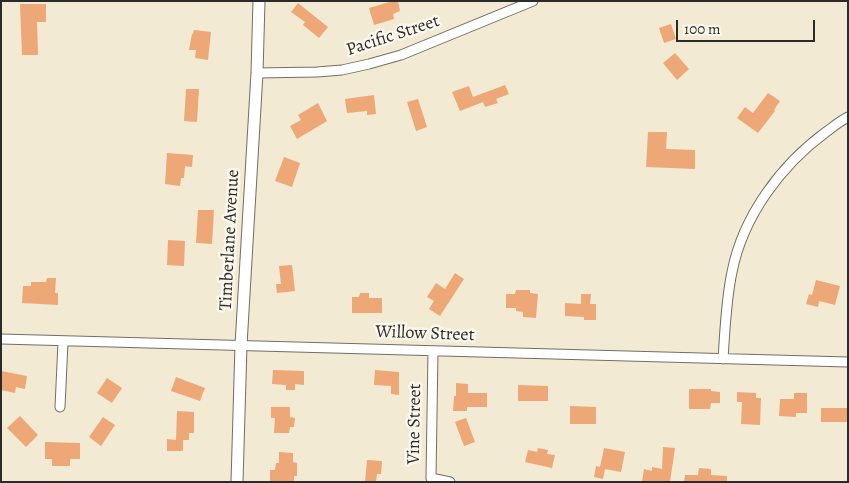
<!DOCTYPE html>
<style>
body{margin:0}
#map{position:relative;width:849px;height:483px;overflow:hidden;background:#f2ead2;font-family:Alegreya,serif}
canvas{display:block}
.frame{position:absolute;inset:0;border:2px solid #2b2b2b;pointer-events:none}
.scale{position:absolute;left:676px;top:20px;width:139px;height:22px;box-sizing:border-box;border:2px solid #2b2b2b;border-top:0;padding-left:6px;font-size:15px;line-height:18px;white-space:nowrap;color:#2b2b2b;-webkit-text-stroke:4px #fbf7ec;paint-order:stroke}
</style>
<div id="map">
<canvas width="849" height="483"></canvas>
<div class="frame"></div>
<div class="scale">100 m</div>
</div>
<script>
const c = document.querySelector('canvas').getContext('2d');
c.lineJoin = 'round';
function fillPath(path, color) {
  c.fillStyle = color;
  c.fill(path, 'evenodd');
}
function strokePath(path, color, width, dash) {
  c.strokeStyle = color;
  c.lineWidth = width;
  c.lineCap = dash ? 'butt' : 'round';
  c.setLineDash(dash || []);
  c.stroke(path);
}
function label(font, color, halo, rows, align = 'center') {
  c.font = font + ' Alegreya,serif';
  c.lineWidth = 5;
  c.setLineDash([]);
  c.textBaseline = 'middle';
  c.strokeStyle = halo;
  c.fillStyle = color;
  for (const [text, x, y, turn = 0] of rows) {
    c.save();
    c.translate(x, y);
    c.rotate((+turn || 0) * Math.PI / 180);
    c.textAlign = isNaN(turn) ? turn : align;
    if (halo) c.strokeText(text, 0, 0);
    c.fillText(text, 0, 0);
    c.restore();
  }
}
fillPath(new Path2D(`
 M 393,1 L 398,1 L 400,11 L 393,14 L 394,19 L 374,25 L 369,8 Z
 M 298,3 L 328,27 L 319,38 L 303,25 L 305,22 L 291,12 Z
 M 20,4 L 46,4 L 46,22 L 37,22 L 38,55 L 22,55 Z
 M 671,24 L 676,39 L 664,43 L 659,28 Z
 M 194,30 L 211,32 L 208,60 L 195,58 L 196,50 L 189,50 L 192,34 L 193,34 Z
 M 675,53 L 689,69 L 677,80 L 663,63 Z
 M 505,85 L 509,94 L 496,99 L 498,103 L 485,107 L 483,102 L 460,111 L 452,92 L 469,86 L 473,97 Z
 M 186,89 L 199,89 L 197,122 L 184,121 Z
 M 768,93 L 780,101 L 774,110 L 775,111 L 758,133 L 737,118 L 745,107 L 753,113 Z
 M 374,95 L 376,114 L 367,115 L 367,111 L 347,113 L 345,99 Z
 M 418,99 L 427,127 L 416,131 L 407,102 Z
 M 318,103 L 327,121 L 297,139 L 290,126 L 301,120 L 298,115 Z
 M 648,132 L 667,132 L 666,149 L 695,150 L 695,169 L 646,167 Z
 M 167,153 L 193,155 L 192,167 L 185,166 L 184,178 L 181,178 L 180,186 L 165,184 Z
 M 284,157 L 300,163 L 292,187 L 275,181 Z
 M 198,210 L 214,210 L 212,244 L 196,243 Z
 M 168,240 L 185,241 L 184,266 L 167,265 Z
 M 292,265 L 295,291 L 277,293 L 276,284 L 281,284 L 279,266 Z
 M 455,273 L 464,279 L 440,316 L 429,309 L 434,301 L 427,297 L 436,283 L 445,289 Z
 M 47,278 L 56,278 L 55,293 L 58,293 L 58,305 L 22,303 L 23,286 L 31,286 L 31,282 L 46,282 Z
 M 816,280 L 840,286 L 835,305 L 819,301 L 818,307 L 806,304 L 809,294 L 812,295 Z
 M 516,290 L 530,290 L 530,293 L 538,294 L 536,318 L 523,317 L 523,312 L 516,311 L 516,308 L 506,308 L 506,294 L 515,294 Z
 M 360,293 L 369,293 L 369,298 L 382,298 L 382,313 L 352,313 L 352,297 L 359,297 Z
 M 581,294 L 591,294 L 590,304 L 596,304 L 596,320 L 584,320 L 584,317 L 565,316 L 565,303 L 581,304 Z
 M 273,370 L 304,371 L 304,385 L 295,384 L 295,390 L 286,390 L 286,385 L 272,384 Z
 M 375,370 L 399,372 L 399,395 L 391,394 L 391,386 L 374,385 Z
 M 1,371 L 27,376 L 25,389 L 16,387 L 15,393 L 1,390 Z
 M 176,377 L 205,388 L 200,401 L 171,391 Z
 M 107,378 L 122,388 L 112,403 L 97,393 Z
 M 456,383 L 468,384 L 468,393 L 487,393 L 487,407 L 467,407 L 467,411 L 453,411 L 454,396 L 456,396 Z
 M 518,385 L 548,386 L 548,401 L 518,401 Z
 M 689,389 L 711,389 L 711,391 L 720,392 L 720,403 L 711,403 L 710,409 L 689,409 Z
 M 737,392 L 756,393 L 756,398 L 761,398 L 760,425 L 741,424 L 742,402 L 737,402 Z
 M 794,393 L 807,393 L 807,413 L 796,413 L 796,417 L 779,416 L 780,399 L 794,399 Z
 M 570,406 L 596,407 L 596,424 L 570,424 Z
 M 271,407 L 290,407 L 290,417 L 295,418 L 294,427 L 290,427 L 289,433 L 274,433 L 275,418 L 271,418 Z
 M 821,408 L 848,408 L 848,422 L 821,422 Z
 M 177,411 L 194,412 L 194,433 L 189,433 L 189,440 L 183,440 L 183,451 L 167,451 L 167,439 L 176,440 Z
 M 20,416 L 38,435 L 26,447 L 7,428 Z
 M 103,417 L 115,425 L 101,446 L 89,437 Z
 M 466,418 L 475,442 L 464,446 L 455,422 Z
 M 45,442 L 80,443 L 80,459 L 70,459 L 70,466 L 52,466 L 52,459 L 45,459 Z
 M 663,447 L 675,448 L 670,482 L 642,482 L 644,469 L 652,471 L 652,467 L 662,469 Z
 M 538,448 L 548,450 L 547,454 L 555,455 L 552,468 L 525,462 L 528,450 L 537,452 Z
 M 604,448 L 625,452 L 621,472 L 605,469 L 603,479 L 594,477 L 596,466 L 600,467 Z
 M 279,452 L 293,453 L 293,462 L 297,463 L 297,476 L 294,476 L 294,482 L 270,482 L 270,470 L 275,470 L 276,463 L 279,463 Z
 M 367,460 L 382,461 L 381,474 L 377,474 L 376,482 L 365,482 Z
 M 699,468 L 711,469 L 711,475 L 727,476 L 727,482 L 684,482 L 685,475 L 698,475 Z`), '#eea777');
const minor = new Path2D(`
 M 257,73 L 317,72 L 342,70 L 369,64 L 401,55 L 533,1
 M 1,339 L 848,362
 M 433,351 L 431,478 L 450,482
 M 723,359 C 725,330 726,300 732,272 C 743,216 781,165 826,132 C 833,127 840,121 848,117
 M 60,407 L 63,342`);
const tertiary = new Path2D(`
 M 237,482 L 241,345 L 257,73 L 259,1`);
strokePath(minor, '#716e65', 11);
strokePath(tertiary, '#716e65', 13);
strokePath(minor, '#fff', 9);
strokePath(tertiary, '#fff', 11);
label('18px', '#2b2b2b', '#fbf7ec', [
 ["Pacific Street",393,36,-18],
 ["Timberlane Avenue",230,240,-87],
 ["Willow Street",425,334,2],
 ["Vine Street",415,424,-89]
]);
</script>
